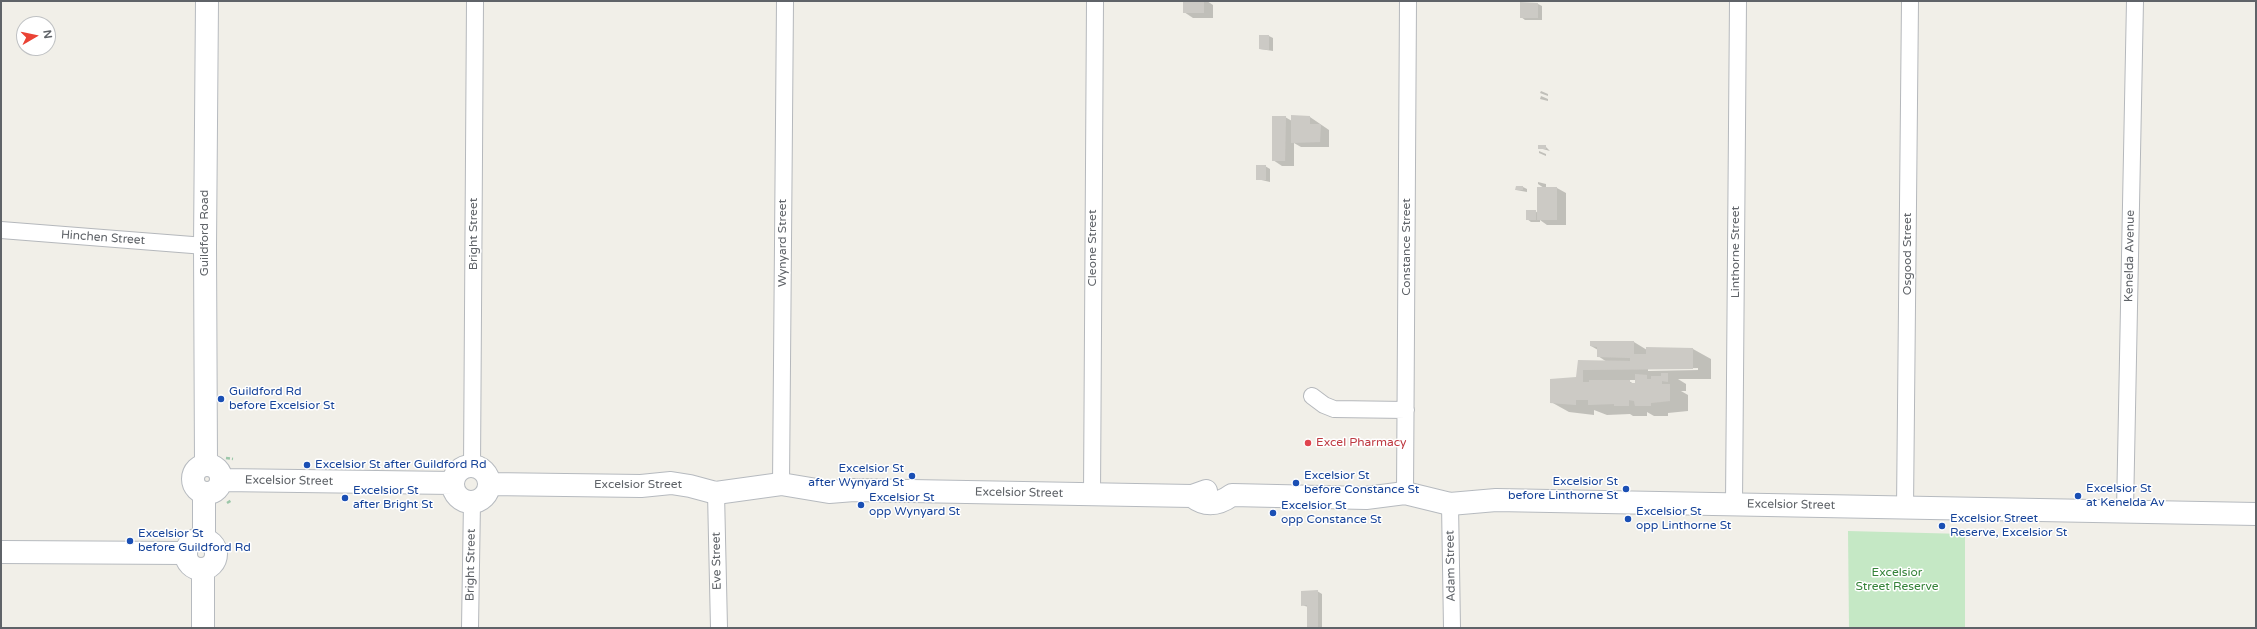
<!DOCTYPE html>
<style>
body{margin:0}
#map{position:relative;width:2257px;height:629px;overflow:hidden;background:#f1efe8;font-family:"Varela Round",sans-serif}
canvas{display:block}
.frame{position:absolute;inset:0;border:2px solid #5f6368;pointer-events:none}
.north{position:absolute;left:16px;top:16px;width:40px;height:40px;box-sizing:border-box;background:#fff;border:1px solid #bfc1c3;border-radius:50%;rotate:81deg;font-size:11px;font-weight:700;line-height:16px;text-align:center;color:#5f6368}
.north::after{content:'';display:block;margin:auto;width:14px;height:18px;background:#ea4335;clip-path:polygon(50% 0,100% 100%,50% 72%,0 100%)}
</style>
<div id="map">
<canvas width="2257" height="629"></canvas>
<div class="frame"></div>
<div class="north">N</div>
</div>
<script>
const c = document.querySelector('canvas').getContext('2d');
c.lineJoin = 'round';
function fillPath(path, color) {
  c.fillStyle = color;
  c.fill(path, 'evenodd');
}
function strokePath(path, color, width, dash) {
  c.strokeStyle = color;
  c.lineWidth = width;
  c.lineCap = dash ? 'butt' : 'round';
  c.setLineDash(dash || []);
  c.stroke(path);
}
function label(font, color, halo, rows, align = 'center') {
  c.font = font + ' "Varela Round",sans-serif';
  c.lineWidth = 3;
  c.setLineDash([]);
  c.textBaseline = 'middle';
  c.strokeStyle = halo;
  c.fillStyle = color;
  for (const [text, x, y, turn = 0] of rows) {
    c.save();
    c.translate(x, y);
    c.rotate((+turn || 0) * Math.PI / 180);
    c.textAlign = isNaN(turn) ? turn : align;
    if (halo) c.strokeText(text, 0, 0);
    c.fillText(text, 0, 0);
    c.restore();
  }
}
fillPath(new Path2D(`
 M 1848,531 L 1965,534 L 1965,628 L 1849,628 Z`), '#c5e8c5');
fillPath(new Path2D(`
 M 1184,1 L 1207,1 L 1213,5 L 1213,18 L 1193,18 L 1184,12 Z
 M 1538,4 L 1542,6 L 1542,20 L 1525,20 L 1521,17 Z
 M 1269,36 L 1273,38 L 1273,51 L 1260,49 Z
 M 1541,91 L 1548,94 L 1548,96 L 1540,93 Z
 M 1541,96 L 1548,99 L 1548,101 L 1540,99 Z
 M 1292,116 L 1310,117 L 1329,130 L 1329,147 L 1301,147 L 1294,143 L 1294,166 L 1282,166 L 1273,160 L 1285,117 L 1292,121 Z
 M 1545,146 L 1550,151 L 1539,148 Z
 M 1539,151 L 1546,154 L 1546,156 L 1539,153 Z
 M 1265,166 L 1270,169 L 1270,182 L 1257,179 Z
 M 1538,182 L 1546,184 L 1546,188 L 1557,188 L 1566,193 L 1566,225 L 1547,225 L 1540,220 L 1540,222 L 1531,222 L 1527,219 L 1535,211 L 1538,213 L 1544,188 L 1538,184 Z
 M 1523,187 L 1527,189 L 1527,192 L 1516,190 Z
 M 1634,342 L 1647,350 L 1693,349 L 1711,359 L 1711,379 L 1678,379 L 1686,384 L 1686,391 L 1681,391 L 1688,395 L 1688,411 L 1668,413 L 1668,416 L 1654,416 L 1647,412 L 1647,416 L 1633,416 L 1630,414 L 1607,415 L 1594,410 L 1594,415 L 1569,412 L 1551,402 L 1577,378 L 1579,361 L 1607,362 L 1598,356 L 1598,350 L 1591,346 ZM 1698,368 L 1698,370 L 1648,371 L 1648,369 ZM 1627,380 L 1636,380 L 1636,385 Z
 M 1317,591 L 1322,594 L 1322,628 L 1309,628 L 1308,607 L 1302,605 Z`), '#0003');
fillPath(new Path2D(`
 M 1183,1 L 1204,1 L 1204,13 L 1183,13 Z
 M 1520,2 L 1538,3 L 1538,18 L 1520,18 Z
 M 1259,35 L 1269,35 L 1269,50 L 1259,49 Z
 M 1291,115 L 1310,116 L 1310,124 L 1321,124 L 1320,142 L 1291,143 Z
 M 1272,116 L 1286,116 L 1285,161 L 1272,161 Z
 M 1538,145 L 1546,145 L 1546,149 L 1538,149 Z
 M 1256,165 L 1266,165 L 1266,180 L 1256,180 Z
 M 1516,186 L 1523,186 L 1523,190 L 1515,190 Z
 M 1537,187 L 1557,187 L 1557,220 L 1537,220 Z
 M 1526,210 L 1536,210 L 1536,220 L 1526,220 Z
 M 1590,341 L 1634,341 L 1634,354 L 1646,354 L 1646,347 L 1693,348 L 1693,369 L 1583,370 L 1583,382 L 1589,382 L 1589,380 L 1630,380 L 1630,383 L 1635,383 L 1635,374 L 1647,375 L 1647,379 L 1651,379 L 1651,376 L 1661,376 L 1661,373 L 1668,373 L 1668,382 L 1662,381 L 1662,384 L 1670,384 L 1670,401 L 1651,403 L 1651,406 L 1635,406 L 1634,401 L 1629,400 L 1629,406 L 1614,406 L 1614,404 L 1588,405 L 1588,400 L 1576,400 L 1576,405 L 1550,403 L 1550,379 L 1576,377 L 1578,360 L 1630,361 L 1630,358 L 1597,357 L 1597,347 L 1590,346 Z
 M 1318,590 L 1318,628 L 1307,628 L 1307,605 L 1301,606 L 1301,591 Z`), '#cccac5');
const street = new Path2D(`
 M 1,230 L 205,246
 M 1312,396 L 1324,405 L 1334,409 L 1406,410
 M 472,467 L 475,1
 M 781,484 L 785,1
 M 716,493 L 719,628
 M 1405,493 L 1408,1
 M 1092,494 L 1095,1
 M 1734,503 L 1738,1
 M 1450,504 L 1452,628
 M 1905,508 L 1910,1
 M 2125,511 L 2135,1
 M 470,628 L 472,502`);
const secondary = new Path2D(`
 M 206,464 L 205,246 L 207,1
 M193 479a14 14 0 1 1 28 0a14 14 0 1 1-28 0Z
 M453 484a18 18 0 1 1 36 0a18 18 0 1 1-36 0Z
 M 222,480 L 453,483
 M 489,484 L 641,486 L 671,483 L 690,486 L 716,493 L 781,484 L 829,492 L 854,490 L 1192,496 L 1206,491
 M 1192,496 C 1206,507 1218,505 1232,495 L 1366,498 L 1405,493 L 1450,504 L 1496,500 L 2256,514
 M186 554a15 15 0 1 1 30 0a15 15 0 1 1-30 0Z
 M 204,539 L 204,493
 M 1,552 L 185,553
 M 203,628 L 203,569`);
strokePath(street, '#b5b8bc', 18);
strokePath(secondary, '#b6babf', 24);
strokePath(new Path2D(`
 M 226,458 L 233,459
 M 227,503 L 232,500`), '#9cc7a9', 2.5, [4, 2]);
strokePath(street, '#fff', 16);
strokePath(secondary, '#fff', 22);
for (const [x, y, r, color] of [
 [221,399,4,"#1a4fb4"],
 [1308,443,4,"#e0444e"],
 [307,465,4,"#1a4fb4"],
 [912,476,4,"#1a4fb4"],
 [1296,483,4,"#1a4fb4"],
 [1626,489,4,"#1a4fb4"],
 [2078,496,4,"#1a4fb4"],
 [345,498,4,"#1a4fb4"],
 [861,505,4,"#1a4fb4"],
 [1273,513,4,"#1a4fb4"],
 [1628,519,4,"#1a4fb4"],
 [1942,526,4,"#1a4fb4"],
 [130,541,4,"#1a4fb4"]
]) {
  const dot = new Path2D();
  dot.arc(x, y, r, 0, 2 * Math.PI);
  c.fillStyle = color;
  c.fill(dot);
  strokePath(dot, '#fff', 1.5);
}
label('12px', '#5f6368', '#fff', [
 ["Guildford Road",205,233,-90],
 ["Bright Street",474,234,-90],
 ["Hinchen Street",103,238,4],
 ["Wynyard Street",783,243,-90],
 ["Constance Street",1407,247,-90],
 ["Cleone Street",1093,248,-90],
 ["Linthorne Street",1736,252,-90],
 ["Osgood Street",1908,254,-90],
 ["Kenelda Avenue",2130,256,-89],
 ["Excelsior Street",289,481,1],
 ["Excelsior Street",638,485],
 ["Excelsior Street",1019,493,1],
 ["Excelsior Street",1791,505,1],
 ["Eve Street",717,561,-91],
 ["Bright Street",471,565,-89],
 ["Adam Street",1451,566,-91]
]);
label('12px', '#164399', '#fff', [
 ["Guildford Rd",229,392],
 ["before Excelsior St",229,406],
 ["Excelsior St after Guildford Rd",315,465],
 ["Excelsior St",904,469,"right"],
 ["after Wynyard St",904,483,"right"],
 ["Excelsior St",1304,476],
 ["before Constance St",1304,490],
 ["Excelsior St",1618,482,"right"],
 ["before Linthorne St",1618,496,"right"],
 ["Excelsior St",2086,489],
 ["at Kenelda Av",2086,503],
 ["Excelsior St",353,491],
 ["after Bright St",353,505],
 ["Excelsior St",869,498],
 ["opp Wynyard St",869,512],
 ["Excelsior St",1281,506],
 ["opp Constance St",1281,520],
 ["Excelsior St",1636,512],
 ["opp Linthorne St",1636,526],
 ["Excelsior Street",1950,519],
 ["Reserve, Excelsior St",1950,533],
 ["Excelsior St",138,534],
 ["before Guildford Rd",138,548]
], 'left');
label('12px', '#be3a42', '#fff', [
 ["Excel Pharmacy",1316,443]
], 'left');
label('12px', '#348238', '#fff', [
 ["Excelsior",1897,573],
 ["Street Reserve",1897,587]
]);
</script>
